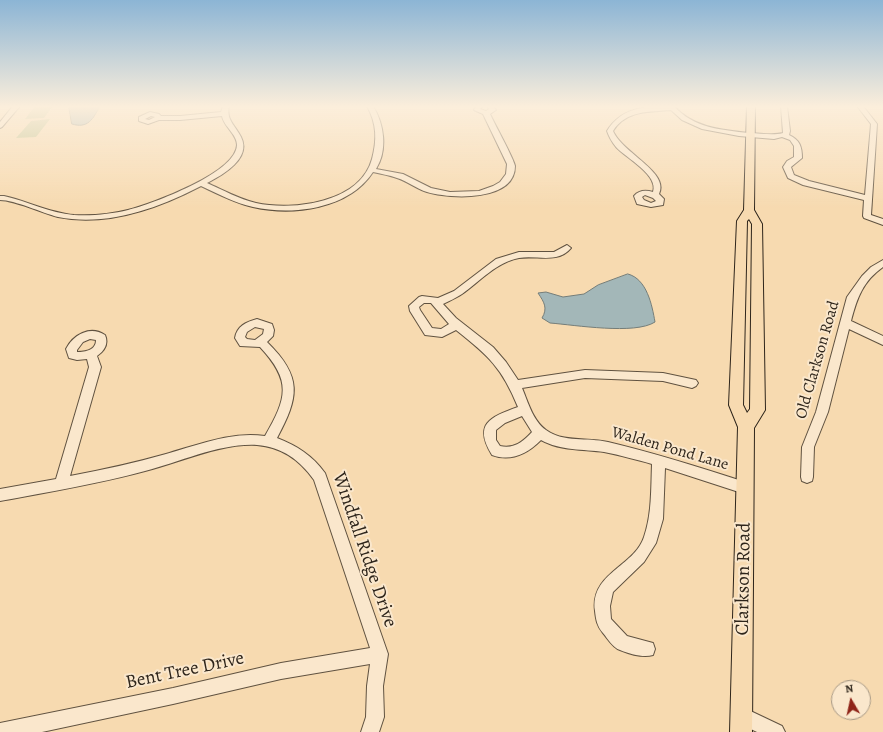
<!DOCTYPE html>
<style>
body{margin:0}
#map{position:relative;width:883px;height:732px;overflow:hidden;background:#f7dab0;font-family:Alegreya,serif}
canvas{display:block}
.north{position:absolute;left:831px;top:680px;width:40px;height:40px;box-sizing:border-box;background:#fae7cc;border:1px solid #a89985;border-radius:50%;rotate:351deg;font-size:11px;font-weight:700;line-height:16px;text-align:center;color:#2e251b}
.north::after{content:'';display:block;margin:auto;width:14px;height:18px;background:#8f2418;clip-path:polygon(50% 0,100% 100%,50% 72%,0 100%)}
</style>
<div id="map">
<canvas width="883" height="732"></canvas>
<div class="north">N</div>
</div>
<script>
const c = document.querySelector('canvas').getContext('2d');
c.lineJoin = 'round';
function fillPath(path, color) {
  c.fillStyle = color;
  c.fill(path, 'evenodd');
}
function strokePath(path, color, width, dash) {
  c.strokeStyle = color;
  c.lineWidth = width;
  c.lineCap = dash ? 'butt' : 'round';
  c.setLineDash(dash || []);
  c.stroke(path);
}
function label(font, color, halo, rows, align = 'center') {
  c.font = font + ' Alegreya,serif';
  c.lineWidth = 4;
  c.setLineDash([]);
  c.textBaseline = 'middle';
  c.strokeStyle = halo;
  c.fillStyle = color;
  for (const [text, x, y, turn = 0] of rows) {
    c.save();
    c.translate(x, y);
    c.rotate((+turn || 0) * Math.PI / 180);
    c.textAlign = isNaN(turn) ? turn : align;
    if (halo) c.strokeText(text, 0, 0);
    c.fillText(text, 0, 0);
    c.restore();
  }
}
fillPath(new Path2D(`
 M 35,106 L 53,106 L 44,118 L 25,119 Z
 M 50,119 L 36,137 L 16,138 L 31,121 Z`), '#bbc08c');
const water = new Path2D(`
 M 69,106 L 100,106 C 93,119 88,129 72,124 Z
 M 628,274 C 647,279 652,305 655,322 C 635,335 575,325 550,323 L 542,318 C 548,308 544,302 538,293 L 546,292 L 563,297 L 584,294 L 598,285 Z`);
fillPath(water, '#a3b7b8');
strokePath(water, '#747d79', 1);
const minor = new Path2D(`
 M 13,106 L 20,106 L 2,127 L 0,128 L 0,122 Z
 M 223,106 L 229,106 C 226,120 235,125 241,137 C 252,158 223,175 207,183 C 223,190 239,199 256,203 C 293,211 360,203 372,159 C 377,140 377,124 367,106 L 373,106 C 384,124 388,150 376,169 L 403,174 L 431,188 L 450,192 L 479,191 L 493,186 L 500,182 L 506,174 L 507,164 L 483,114 L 474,110 L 476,106 L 483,106 L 480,109 L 486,111 L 489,109 L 487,106 L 493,106 L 496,110 L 490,114 C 494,123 514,159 515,166 C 515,202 450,199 427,192 C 417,189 407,181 397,178 C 389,175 381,174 373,172 C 349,209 293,216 253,207 C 235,203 218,194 201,186 C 159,208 107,227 58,217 C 42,213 15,200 0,200 L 0,196 L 4,196 C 27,201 50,213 74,215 C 92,216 112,214 128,210 C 152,204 236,173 237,145 C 237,134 224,127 222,116 L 180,120 L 159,120 L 148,124 L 139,121 L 139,117 L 150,112 L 159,114 L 161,116 L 180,116 L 221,112 ZM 151,116 L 155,117 L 149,120 L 145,119 Z
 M 674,106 C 693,128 722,130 749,133 C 761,133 772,136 783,133 L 781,106 L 787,106 L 790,131 L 789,135 C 800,140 802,147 802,158 L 791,167 L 794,175 L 809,181 L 865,195 L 871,124 L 857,106 L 863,106 L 877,124 L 871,215 L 883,219 L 883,225 L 864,218 L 863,216 L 864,200 L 803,185 L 788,178 L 783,167 L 787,161 L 794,157 L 794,146 L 790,140 L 782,137 L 774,139 L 739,136 L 702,129 L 682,120 L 671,110 C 649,112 626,110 613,131 C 622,153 670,172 659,194 L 664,199 L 663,205 L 651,207 L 637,204 L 634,196 C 639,190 646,190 653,192 C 659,175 626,158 616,147 C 612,142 609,137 607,131 C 622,106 648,106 674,106 ZM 645,195 L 653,198 L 656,201 L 651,203 L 644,200 L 642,197 Z
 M 567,245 L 571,248 C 558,264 537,255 519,258 C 497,262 480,281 462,294 C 456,298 449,301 443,304 L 456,318 L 493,347 L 506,362 L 518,380 L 585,370 L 663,373 L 696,380 L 698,383 L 696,386 L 692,388 L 663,381 L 585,378 L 522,388 C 528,402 533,421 546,430 C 564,443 587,437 608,442 C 654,453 699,467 745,482 L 750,484 L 752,488 L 750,492 L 745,494 L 665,468 L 663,519 L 656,543 L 644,562 L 613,592 L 610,606 L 611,619 L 627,636 L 653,643 L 655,649 L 653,655 C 644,658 630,654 620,650 C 613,648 608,639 603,633 C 597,626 596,620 595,611 C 590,573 634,567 644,537 C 652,514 651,489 652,464 C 637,460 620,455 604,452 C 583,449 561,451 541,440 C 527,454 511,462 492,455 C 473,424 490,417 518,407 C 502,368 489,356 456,330 L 442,337 L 425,335 L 410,311 L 409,306 L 419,297 L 422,296 L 438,298 L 454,291 L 496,259 L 519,252 L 554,252 ZM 424,303 L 431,303 L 449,324 L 441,329 L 432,328 L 420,310 L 419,307 ZM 522,416 L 532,432 C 523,442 514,449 500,446 L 496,440 L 496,430 L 505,423 Z
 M 883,260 L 883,267 C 863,281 857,298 851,321 L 883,336 L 883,345 L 849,329 L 828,412 L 814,447 L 813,477 L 812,481 L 807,483 L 802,481 L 801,477 L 802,447 L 816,412 L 847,297 L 862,276 L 871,267 Z
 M 257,319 L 272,324 L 274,330 L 273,336 L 267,342 C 303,377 299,397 277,438 C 297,446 312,455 325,473 L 388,654 L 383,686 L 384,717 L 379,732 L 361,732 L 366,717 L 367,686 L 370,664 L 281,679 L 173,704 L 42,732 L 0,732 L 0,723 L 173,688 L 281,663 L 370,648 L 314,480 C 300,460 282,447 257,445 C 220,443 181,462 145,471 C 97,484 49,492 0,501 L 0,489 L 56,479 L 89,367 L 87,359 L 77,360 L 69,358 L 66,349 C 73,335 90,325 105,335 C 109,344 104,351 97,356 L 101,367 L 70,476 C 102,470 134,463 166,454 C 198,445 231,431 265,436 C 287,398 292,381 260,347 L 240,346 L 235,338 C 237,326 246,322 257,319 ZM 255,327 L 264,329 L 263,334 L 255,340 L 247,339 L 245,337 L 247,332 ZM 90,339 L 96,340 C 96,350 86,352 77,352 L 77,350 L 83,342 Z
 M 742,707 L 782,726 L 785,732 L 757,732 L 736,722 L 733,716 L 736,710 Z`);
const major = new Path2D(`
 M 747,106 L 755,106 L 754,210 L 762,224 L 765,410 L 754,428 L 752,732 L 730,732 L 738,427 L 729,405 L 737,221 L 744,210 ZM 749,219 L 752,224 L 750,409 L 747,413 L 743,405 L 747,221 Z`);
strokePath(minor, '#605240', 2);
strokePath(major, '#2e251b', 2);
fillPath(minor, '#fae7cc');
fillPath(major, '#f7dab0');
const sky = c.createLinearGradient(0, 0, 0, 209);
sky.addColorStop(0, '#8cb5d5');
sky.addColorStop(0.51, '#fbeedb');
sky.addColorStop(1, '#fbeedb00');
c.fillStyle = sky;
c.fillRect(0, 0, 883, 209);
label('16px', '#2e251b', '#fae7cc', [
 ["Old Clarkson Road",818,360,-74],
 ["Walden Pond Lane",670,449,16]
]);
label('19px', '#2e251b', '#fae7cc', [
 ["Windfall Ridge Drive",364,550,71],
 ["Clarkson Road",744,579,-89],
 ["Bent Tree Drive",185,671,-12]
]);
</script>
